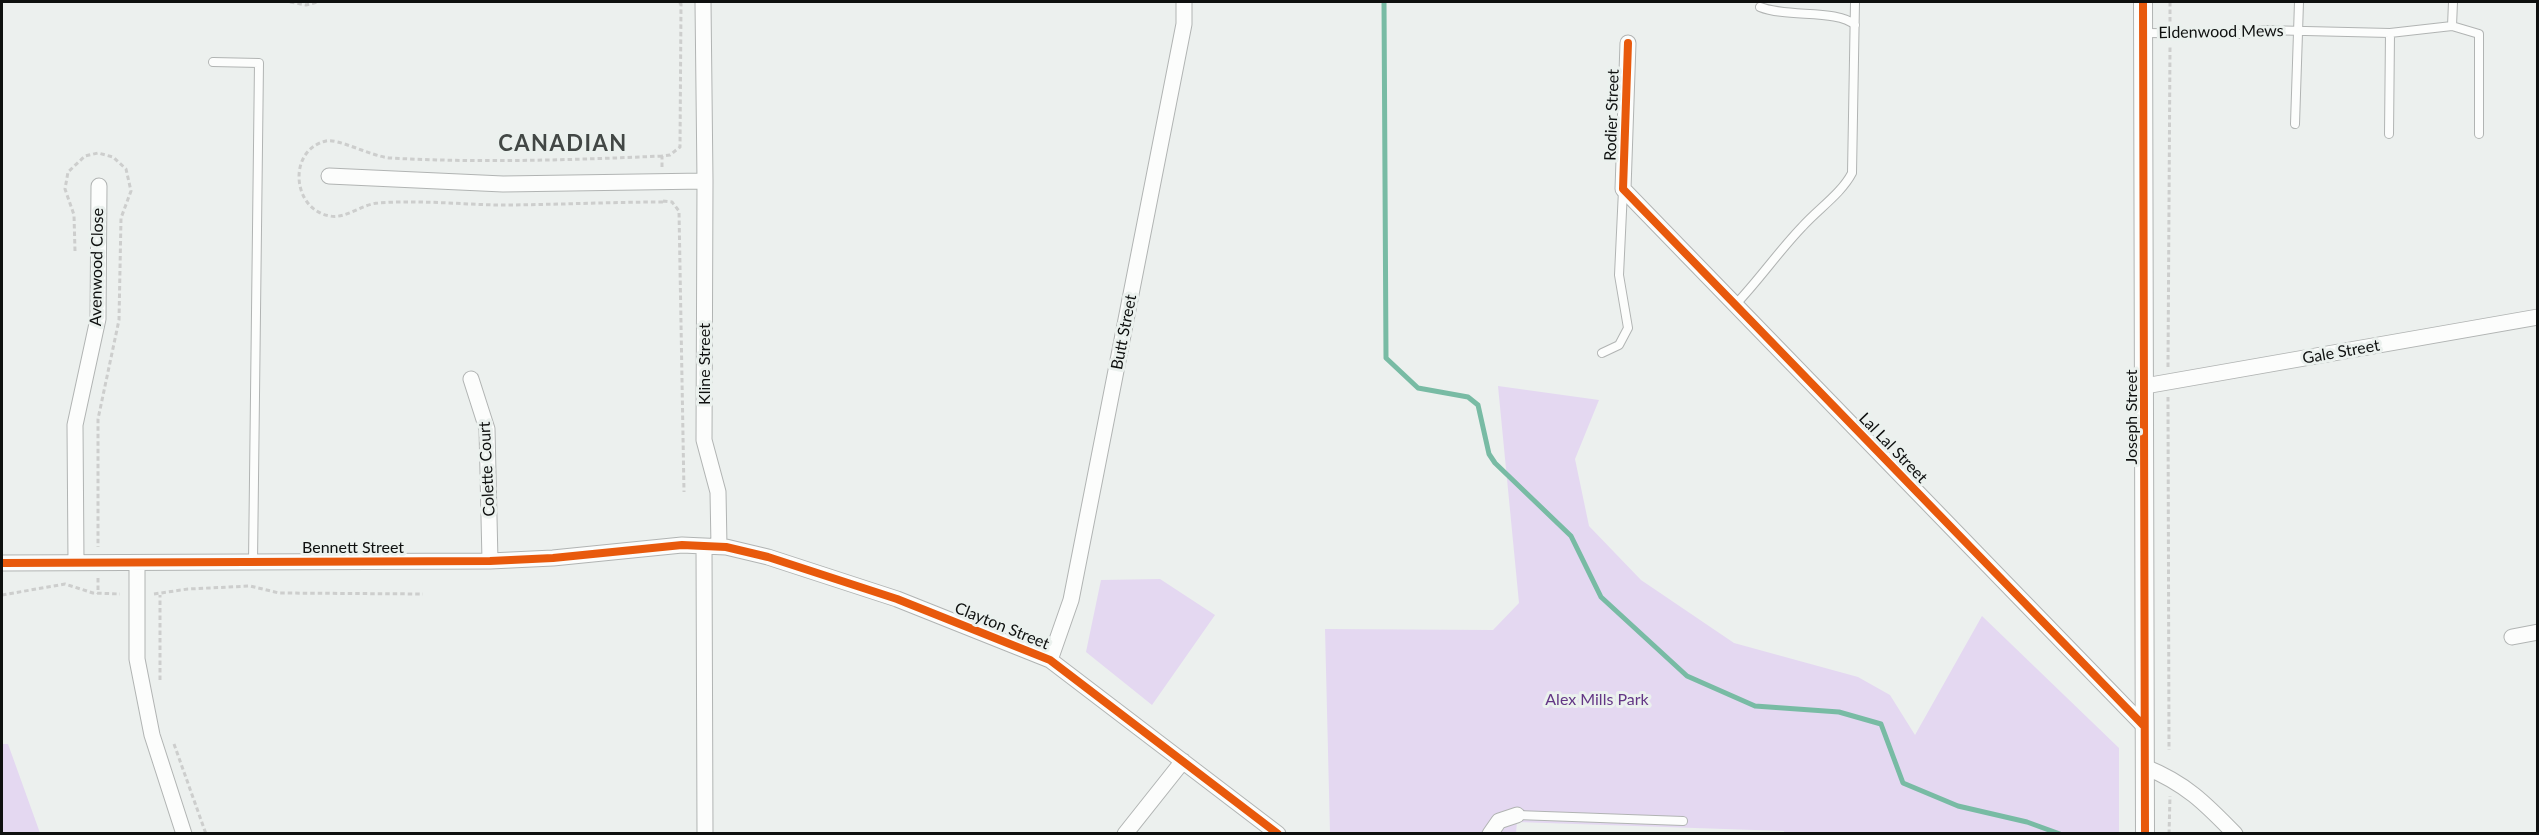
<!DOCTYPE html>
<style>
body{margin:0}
#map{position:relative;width:2539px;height:835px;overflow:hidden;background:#ecf0ee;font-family:Lato,sans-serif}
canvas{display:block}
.frame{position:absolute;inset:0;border:3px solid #0e100f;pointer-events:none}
</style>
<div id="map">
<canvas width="2539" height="835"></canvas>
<div class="frame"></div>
</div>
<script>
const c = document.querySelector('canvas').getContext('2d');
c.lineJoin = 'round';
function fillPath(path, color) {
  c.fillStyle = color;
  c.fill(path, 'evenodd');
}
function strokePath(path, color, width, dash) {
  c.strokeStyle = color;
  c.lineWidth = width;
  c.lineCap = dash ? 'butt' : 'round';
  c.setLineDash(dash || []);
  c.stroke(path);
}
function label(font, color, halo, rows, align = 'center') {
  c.font = font + ' Lato,sans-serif';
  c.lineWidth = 6;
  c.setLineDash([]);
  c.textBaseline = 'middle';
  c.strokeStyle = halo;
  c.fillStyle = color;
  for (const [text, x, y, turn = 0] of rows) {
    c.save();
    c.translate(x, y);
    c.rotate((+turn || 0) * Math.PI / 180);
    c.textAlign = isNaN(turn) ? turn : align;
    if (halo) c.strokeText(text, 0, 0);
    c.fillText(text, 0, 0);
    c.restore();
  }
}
fillPath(new Path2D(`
 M 1498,386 L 1599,400 L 1575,459 L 1589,526 L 1641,580 L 1734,643 L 1858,677 L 1890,695 L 1915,735 L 1982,616 L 2119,748 L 2119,833 L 1784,834 L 1784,831 L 1517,822 L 1516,833 L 1330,833 L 1325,629 L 1493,630 L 1519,603 Z
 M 1160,579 L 1215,615 L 1152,705 L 1086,652 L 1101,580 Z
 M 2,744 L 8,744 L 40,833 L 2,833 Z`), '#e4d8f1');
strokePath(new Path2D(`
 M 1384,2 L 1386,358 L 1418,388 L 1468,397 L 1478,405 L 1489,454 L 1495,463 L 1571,536 L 1601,597 L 1687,676 L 1755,706 L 1839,712 L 1881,724 L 1903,783 L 1958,806 L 2027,822 L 2060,834`), '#78bba4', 5);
const service = new Path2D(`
 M 1760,7 C 1787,18 1838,9 1855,25
 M 2452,26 L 2453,2
 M 2144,33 L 2241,34 L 2263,30 L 2390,33 L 2452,26 L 2479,34 L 2479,134
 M 213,62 L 259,63 L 253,562
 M 2295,124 L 2299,2
 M 2389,134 L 2390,33
 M 1735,305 C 1759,280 1778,252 1802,227 C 1818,209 1841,194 1852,173 L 1855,2
 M 1602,353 L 1619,345 L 1628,328 L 1619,275 L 1623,190
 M 1517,815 L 1683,821`);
const minor = new Path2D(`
 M 703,2 L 705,181 L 704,440 L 718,492 L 719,546
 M 1628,43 L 1623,189 L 2144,726
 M 329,176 L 503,184 L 705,181
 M 471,379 L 487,429 L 490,561
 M 2145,386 L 2538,317
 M 704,546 L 705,834
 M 76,562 L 75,425 L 98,319 L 99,186
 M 2,563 L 490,561 L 553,558 L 682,545 L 726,547 L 768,557 L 897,599 L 1050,660 L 1278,834
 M 137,563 L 137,659 L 152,735 L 184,834
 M 2512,637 L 2538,632
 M 1050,660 L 1071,600 L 1184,24 L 1184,2
 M 2145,767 C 2185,783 2205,803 2235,834
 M 1125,834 L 1183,761
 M 1490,834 L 1499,821 L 1517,815`);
const tertiary = new Path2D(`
 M 2143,2 L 2145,834`);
strokePath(service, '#b1b4b3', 10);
strokePath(minor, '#b1b4b3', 17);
strokePath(tertiary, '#b1b4b3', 20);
strokePath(new Path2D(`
 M 290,2 L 306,5 L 318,2
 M 2170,2 L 2170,22
 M 662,156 C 572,160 481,163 390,158 C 370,156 338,138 326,141 C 287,150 292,210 330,216 C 346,219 362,204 378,203 C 417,200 457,204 496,205 C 552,205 607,202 663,202
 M 662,167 L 662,156 L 670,155 L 680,147 L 681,4 L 678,2
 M 663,201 L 672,202 L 679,211 L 684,492
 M 75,251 L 74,215 L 65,189 L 68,172 L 85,156 L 98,153 L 113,157 L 126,169 L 131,191 L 121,218 L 119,320 L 98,419 L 98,547
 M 2168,367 L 2170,46
 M 2168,397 L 2169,750
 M 98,578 L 98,594
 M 154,594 L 188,589 L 250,586 L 279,593 L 423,594
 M 2,595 L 65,584 L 93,593 L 120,594
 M 160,680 L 160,595
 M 174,744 L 206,834
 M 2169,834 L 2170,796`), '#cdcecd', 3, [4.5, 3]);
strokePath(service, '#fcfdfc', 8);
strokePath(minor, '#fcfdfc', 15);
strokePath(tertiary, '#fcfdfc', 18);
strokePath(new Path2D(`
 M 2143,2 L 2145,834
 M 1628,43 L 1623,189 L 2144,726
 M 2,563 L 490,561 L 553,558 L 682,545 L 726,547 L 768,557 L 897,599 L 1050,660 L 1278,834`), '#e8590c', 8);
label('16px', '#0e100f', '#ebf1ee', [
 ["Eldenwood Mews",2221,32,-1],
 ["Rodier Street",1612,115,-88],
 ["Avenwood Close",97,267,-89],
 ["Butt Street",1124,332,-79],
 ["Gale Street",2341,352,-10],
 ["Kline Street",705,364,-90],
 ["Joseph Street",2132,417,-90],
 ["Lal Lal Street",1893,448,46],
 ["Colette Court",487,469,-93],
 ["Bennett Street",353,548],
 ["Clayton Street",1002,626,22]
]);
label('16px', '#633685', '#ebf1ee', [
 ["Alex Mills Park",1597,700]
]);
c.letterSpacing = '1.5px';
label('bold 22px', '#424745', '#ebf1ee', [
 ["CANADIAN",563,144]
]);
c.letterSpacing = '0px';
</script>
